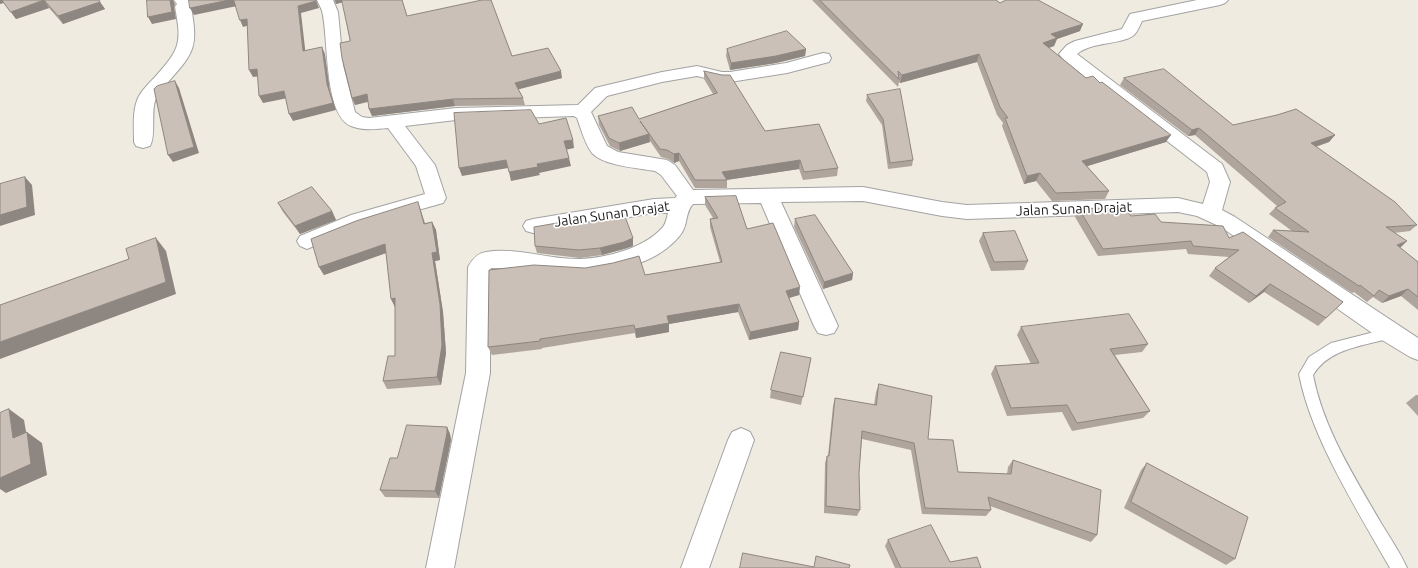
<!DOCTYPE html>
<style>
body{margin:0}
canvas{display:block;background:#efebe1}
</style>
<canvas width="1418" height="568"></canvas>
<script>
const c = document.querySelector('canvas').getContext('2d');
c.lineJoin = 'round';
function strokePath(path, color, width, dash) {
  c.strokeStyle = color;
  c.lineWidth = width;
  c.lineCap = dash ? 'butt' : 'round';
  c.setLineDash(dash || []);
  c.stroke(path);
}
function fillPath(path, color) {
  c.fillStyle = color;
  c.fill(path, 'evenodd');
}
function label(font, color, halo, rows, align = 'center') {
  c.font = font + ' Ubuntu,sans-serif';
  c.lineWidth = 3.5;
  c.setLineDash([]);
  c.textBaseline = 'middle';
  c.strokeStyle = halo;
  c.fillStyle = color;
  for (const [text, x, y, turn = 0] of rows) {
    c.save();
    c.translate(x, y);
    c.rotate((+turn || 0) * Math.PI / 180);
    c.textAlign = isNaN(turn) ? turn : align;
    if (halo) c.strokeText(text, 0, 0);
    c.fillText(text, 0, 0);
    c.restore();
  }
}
const service = new Path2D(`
 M 1390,328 L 1394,329 L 1396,333 L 1394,337 C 1366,346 1330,347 1313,375 C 1323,428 1354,476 1381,523 C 1390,538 1400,552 1407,568 L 1390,568 C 1358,511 1311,438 1299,374 L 1309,357 L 1331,343 Z`);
const minor = new Path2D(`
 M 174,0 L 190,0 L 193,4 L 191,7 C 198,46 195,52 169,81 C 164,88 157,93 155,101 C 151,114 156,136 150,146 L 143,148 L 136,146 L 134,142 C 134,127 132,109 139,96 C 143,89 149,83 155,77 C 180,49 182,44 175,7 L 177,4 Z
 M 317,0 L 333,0 L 338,12 L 343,65 L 355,112 L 362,117 L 369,118 L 456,108 L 578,105 L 595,88 L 662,72 L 697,66 L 722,72 L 730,72 L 786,63 L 823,53 L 829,54 L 831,58 L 829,62 L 787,73 L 730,82 L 722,82 L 697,76 L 662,82 L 607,96 L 591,112 L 607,146 L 618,152 L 667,160 L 675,165 L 693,190 L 863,187 L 942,202 L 967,205 L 1178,198 L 1203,204 L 1210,182 L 1207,172 L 1065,62 L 1059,54 L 1067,45 L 1075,41 L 1122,29 L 1130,14 L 1197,0 L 1228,0 L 1225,3 L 1220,5 L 1142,21 C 1140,25 1138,31 1134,35 C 1122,45 1093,41 1077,54 L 1222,164 L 1230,182 L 1222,210 L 1235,217 L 1418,338 L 1418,360 L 1410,357 L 1382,340 L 1221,227 L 1197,216 L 1178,212 L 967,219 L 942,216 L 863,201 L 781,202 L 838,326 L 834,333 L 826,335 L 818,333 L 814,326 L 761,203 L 693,204 C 685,212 688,225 681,234 C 674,244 659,255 647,260 C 631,267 596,275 579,275 C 550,275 521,268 491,268 L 490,270 L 490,373 L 454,568 L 426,568 L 466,373 L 468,267 C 472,260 477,253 486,252 C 517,247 549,260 580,259 C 607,258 645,248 663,227 C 666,223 667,217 668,213 L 654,213 L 533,233 L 526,231 L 523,226 L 526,221 L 533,219 L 654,199 L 675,198 L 677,196 L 661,175 L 655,171 C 638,168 604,166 592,153 C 585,144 581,129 577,118 L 574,116 L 456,120 L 405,126 L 435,165 L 446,198 L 443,203 L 365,225 L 314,246 L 307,249 L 300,246 L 297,241 L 300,236 L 351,215 L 425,194 L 416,166 L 388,128 C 376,129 363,131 351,126 C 323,114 329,37 322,11 C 321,8 319,4 317,0 Z
 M 741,428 L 750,432 L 754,440 L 709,568 L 681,568 L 728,440 L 732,432 Z`);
strokePath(service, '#a3a3a3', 2);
strokePath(minor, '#a3a3a3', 2);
fillPath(service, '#fff');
fillPath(minor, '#fff');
fillPath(new Path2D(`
 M 0,0 L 100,2 L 105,9 L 63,24 L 49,8 L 16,19 L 4,3 Z
 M 334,0 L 402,0 L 407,16 L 512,56 L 562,78 L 518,89 L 523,98 L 525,105 L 455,106 L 372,116 L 369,109 L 368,102 L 355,105 L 350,41 L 343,2 L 336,4 Z
 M 812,0 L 996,0 L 1000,3 L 1080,31 L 1057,39 L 1054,46 L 1049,48 L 1166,142 L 1087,166 L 1109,191 L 1105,199 L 1052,201 L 1036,181 L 1024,184 L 1002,126 L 1003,123 L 997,115 L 977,62 L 900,83 L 899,82 L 898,87 Z
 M 727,49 L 806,49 L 805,56 L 776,63 L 730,70 L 726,56 Z
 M 704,71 L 765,131 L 838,168 L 837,176 L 803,180 L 799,169 L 727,180 L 727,188 L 695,188 L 679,161 L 674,163 L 668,159 L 661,157 L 650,141 L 650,142 L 620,151 L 610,146 L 599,125 L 598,116 L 639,119 L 713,94 L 704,79 Z
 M 1124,78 L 1233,125 L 1335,135 L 1329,142 L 1316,147 L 1417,225 L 1410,231 L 1394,233 L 1400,248 L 1418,262 L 1418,310 L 1401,296 L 1382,303 L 1373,297 L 1367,302 L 1354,292 L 1352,293 L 1268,237 L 1273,230 L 1292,231 L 1269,214 L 1277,206 L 1195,135 L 1188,136 L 1120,85 Z
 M 867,95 L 913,160 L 912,166 L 888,169 L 882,125 L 866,101 Z
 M 705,197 L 747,229 L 799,295 L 789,298 L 799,322 L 798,330 L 749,340 L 738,312 L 669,324 L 669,332 L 636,338 L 635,333 L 542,348 L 542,349 L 492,355 L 488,347 L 645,275 L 720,262 L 710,227 L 710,219 L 713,218 L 705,205 Z
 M 418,202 L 425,223 L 432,222 L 436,230 L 440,260 L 435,261 L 443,312 L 446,353 L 441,385 L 387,389 L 383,381 L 395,356 L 395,307 L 391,299 L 386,253 L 324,275 L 319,267 Z
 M 278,203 L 332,211 L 336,220 L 300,234 L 283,212 Z
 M 1079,209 L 1131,216 L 1229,238 L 1343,302 L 1318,326 L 1264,292 L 1249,303 L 1209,276 L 1215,268 L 1229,257 L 1188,254 L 1186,249 L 1098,256 L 1075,217 Z
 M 795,219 L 853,273 L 852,280 L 823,289 L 794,227 Z
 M 587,222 L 633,238 L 633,246 L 624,249 L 602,255 L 580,258 L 537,253 L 535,246 Z
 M 983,233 L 1028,261 L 1024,270 L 991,271 L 979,241 Z
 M 1021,327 L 1148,344 L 1142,352 L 1115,355 L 1150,411 L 1143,418 L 1072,431 L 1062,412 L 1007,416 L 991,374 L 995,366 L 1031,364 L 1017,335 Z
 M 811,358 L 801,405 L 770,398 L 771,390 Z
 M 879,384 L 958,472 L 1007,474 L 1008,467 L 1013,460 L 1097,535 L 1091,542 L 990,506 L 991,510 L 986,516 L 922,514 L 911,450 L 862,439 L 859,473 L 860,510 L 857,516 L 824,513 L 825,463 L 827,456 L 828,456 L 833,406 L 835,398 L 874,405 L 876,392 Z
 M 1416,395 L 1418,395 L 1418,416 L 1406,403 Z
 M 447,427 L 450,434 L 451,440 L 439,498 L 385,497 L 380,490 L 397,458 Z
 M 1147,463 L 1235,559 L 1226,565 L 1124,508 L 1141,470 Z
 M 888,540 L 950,562 L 981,568 L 895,568 L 885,546 Z`), '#afa59d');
fillPath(new Path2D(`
 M 0,0 L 2,0 L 4,3 L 0,4 Z
 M 44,0 L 49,8 L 16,19 L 11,12 Z
 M 170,0 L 173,0 L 175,4 L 174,7 L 176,19 L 152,24 L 148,17 Z
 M 229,0 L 234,0 L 237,6 L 194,15 L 190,8 Z
 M 316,0 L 319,8 L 301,13 L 306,57 L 303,51 L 298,6 Z
 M 335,0 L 343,0 L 344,2 L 336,4 Z
 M 100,2 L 105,9 L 63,24 L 58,16 Z
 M 247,19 L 250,25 L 243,27 L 240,20 Z
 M 1083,24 L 1080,31 L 1057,39 L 1054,46 L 1040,51 L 1043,43 L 1051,34 Z
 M 322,47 L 325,54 L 330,91 L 336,110 L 293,121 L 289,114 L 327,84 Z
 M 806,49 L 805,56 L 776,63 L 730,70 L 731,63 Z
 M 979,54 L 977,62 L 900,83 L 902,75 Z
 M 257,69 L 261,76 L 253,77 L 249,70 Z
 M 561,71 L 562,78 L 516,90 L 515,83 Z
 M 175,81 L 179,88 L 199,153 L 173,162 L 168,155 Z
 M 284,91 L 288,98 L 263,103 L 259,96 Z
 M 367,94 L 370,101 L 355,105 L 352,98 Z
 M 453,99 L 455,106 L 372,116 L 369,109 Z
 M 1199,128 L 1195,135 L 1188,136 L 1192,130 Z
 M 649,134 L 650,142 L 620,151 L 619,143 Z
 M 1171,135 L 1166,142 L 1078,169 L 1082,161 Z
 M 1335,135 L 1329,142 L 1305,150 L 1311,143 Z
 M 573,140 L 574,148 L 565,150 L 564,141 Z
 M 679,153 L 679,161 L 674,163 L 674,154 Z
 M 569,158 L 571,166 L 539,173 L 540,175 L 511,181 L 509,172 L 537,164 Z
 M 506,160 L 508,168 L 462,176 L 459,168 Z
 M 800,160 L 799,169 L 726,180 L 722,172 Z
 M 1040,173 L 1036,181 L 1024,184 L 1027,176 Z
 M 25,177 L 32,185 L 35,215 L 0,226 L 0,215 Z
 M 418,202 L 421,211 L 427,232 L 424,224 Z
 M 332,211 L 336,220 L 300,234 L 295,226 Z
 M 432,222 L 436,230 L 440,260 L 435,261 L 443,312 L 446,353 L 441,385 L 437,377 L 432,253 Z
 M 156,238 L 166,251 L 176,294 L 0,359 L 0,342 L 166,282 Z
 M 633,238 L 633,246 L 624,249 L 602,255 L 600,248 Z
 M 1407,241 L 1400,248 L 1397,245 Z
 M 385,244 L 389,252 L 324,275 L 319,267 Z
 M 853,273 L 852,280 L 823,289 L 824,282 Z
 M 1270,284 L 1264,292 L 1249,303 L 1256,296 Z
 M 800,287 L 799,295 L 785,299 L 786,291 Z
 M 1408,289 L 1401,296 L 1382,303 L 1389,296 Z
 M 395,298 L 395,307 L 391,299 Z
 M 739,304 L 738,312 L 669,324 L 669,332 L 636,338 L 635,329 L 667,316 Z
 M 799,322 L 798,330 L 749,340 L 750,332 Z
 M 9,409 L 24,420 L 29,449 L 13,438 Z
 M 447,427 L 450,434 L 451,440 L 439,498 L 435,491 Z
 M 27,432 L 42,443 L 47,475 L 6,493 L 0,489 L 0,478 Z`), '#8e8680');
const building = new Path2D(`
 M 2,0 L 99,0 L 100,2 L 58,16 L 44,0 L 11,12 Z
 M 147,0 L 170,0 L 172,12 L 148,17 Z
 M 189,0 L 229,0 L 190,8 Z
 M 234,0 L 316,0 L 316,1 L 298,6 L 303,51 L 322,47 L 327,84 L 333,103 L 289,114 L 284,91 L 259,96 L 257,69 L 249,70 L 247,19 L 240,20 Z
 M 342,0 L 402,0 L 407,16 L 482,0 L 491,0 L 512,56 L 548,48 L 561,71 L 515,83 L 523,98 L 453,99 L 369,109 L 367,94 L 352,98 L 342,58 L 340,43 L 350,41 Z
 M 820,0 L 996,0 L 1000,3 L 1006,0 L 1038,0 L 1083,24 L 1051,34 L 1057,38 L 1043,43 L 1086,78 L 1093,76 L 1100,83 L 1102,82 L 1171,135 L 1082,161 L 1109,191 L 1056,193 L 1040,173 L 1027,176 L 1005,118 L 1008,118 L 1000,107 L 979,54 L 902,75 L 898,71 L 899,79 Z
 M 787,31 L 806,49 L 776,56 L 731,63 L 727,49 Z
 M 1164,69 L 1233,125 L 1277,115 L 1296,109 L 1335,135 L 1311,143 L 1395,202 L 1417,225 L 1386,227 L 1407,241 L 1397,245 L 1418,262 L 1418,297 L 1408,289 L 1389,296 L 1379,290 L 1374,296 L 1360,285 L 1359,286 L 1273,230 L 1309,232 L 1275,208 L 1286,202 L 1199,128 L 1192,130 L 1124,78 Z
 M 704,71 L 722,75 L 730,75 L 765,131 L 819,124 L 838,168 L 804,172 L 800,160 L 722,172 L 727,180 L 695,180 L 679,153 L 674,154 L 667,150 L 660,149 L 640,121 L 649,134 L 619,143 L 609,138 L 598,116 L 632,107 L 639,119 L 717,93 Z
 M 175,81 L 194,147 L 168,155 L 154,89 L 157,86 Z
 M 900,89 L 913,160 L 890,163 L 883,119 L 867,95 Z
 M 531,110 L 539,124 L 566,118 L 573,140 L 564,141 L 569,158 L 537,164 L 538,167 L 509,172 L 506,160 L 459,168 L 454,113 Z
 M 25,177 L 27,207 L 0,215 L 0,184 Z
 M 312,187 L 332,211 L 295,226 L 278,203 Z
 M 736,196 L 747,229 L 773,223 L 800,287 L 786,291 L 799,322 L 750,332 L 739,304 L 667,316 L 669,323 L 635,329 L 634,325 L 540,339 L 540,341 L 488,347 L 489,270 L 534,265 L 585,268 L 613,263 L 639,256 L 645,275 L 722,262 L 710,219 L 718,218 L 705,197 Z
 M 418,202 L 424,224 L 432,222 L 437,252 L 432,253 L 440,304 L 442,345 L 437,377 L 383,381 L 388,356 L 395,356 L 395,298 L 391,299 L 385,244 L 319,267 L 311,239 L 356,221 Z
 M 1124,208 L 1131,216 L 1155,214 L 1161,222 L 1223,226 L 1229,238 L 1243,232 L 1343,302 L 1326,318 L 1270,284 L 1256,296 L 1215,268 L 1239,250 L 1193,246 L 1191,241 L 1103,249 L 1079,209 Z
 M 624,214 L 633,238 L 624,242 L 600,248 L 579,250 L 535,246 L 534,227 L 586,218 L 587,222 Z
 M 815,215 L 853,273 L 824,282 L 795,219 Z
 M 1015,231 L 1028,261 L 994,262 L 983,233 Z
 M 156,238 L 166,282 L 0,342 L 0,305 L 129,259 L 126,249 Z
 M 1129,314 L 1148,344 L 1110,349 L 1150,411 L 1077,423 L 1067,405 L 1011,408 L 995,366 L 1039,363 L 1021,327 Z
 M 781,352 L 811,358 L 803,397 L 771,390 Z
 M 879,384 L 932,396 L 928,439 L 953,440 L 958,472 L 1011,474 L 1013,460 L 1101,490 L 1097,535 L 988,497 L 991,510 L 925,508 L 914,443 L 862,431 L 859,473 L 860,510 L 826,506 L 827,456 L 829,456 L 835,398 L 876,405 Z
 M 9,409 L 13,438 L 27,432 L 31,464 L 0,478 L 0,413 Z
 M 407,425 L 447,427 L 447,433 L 435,491 L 380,490 L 390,458 L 397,458 Z
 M 1147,463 L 1248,517 L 1235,559 L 1131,502 Z
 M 931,525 L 950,562 L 977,557 L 981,568 L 901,568 L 888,540 Z
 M 743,553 L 814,567 L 816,556 L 850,565 L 849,568 L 740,568 Z`);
fillPath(building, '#cbc0b7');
strokePath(building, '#8e8680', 1);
label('14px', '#1c1c1c', '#fff', [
 ["Jalan Sunan Drajat",1074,209,-2],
 ["Jalan Sunan Drajat",612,214,-8]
]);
</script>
